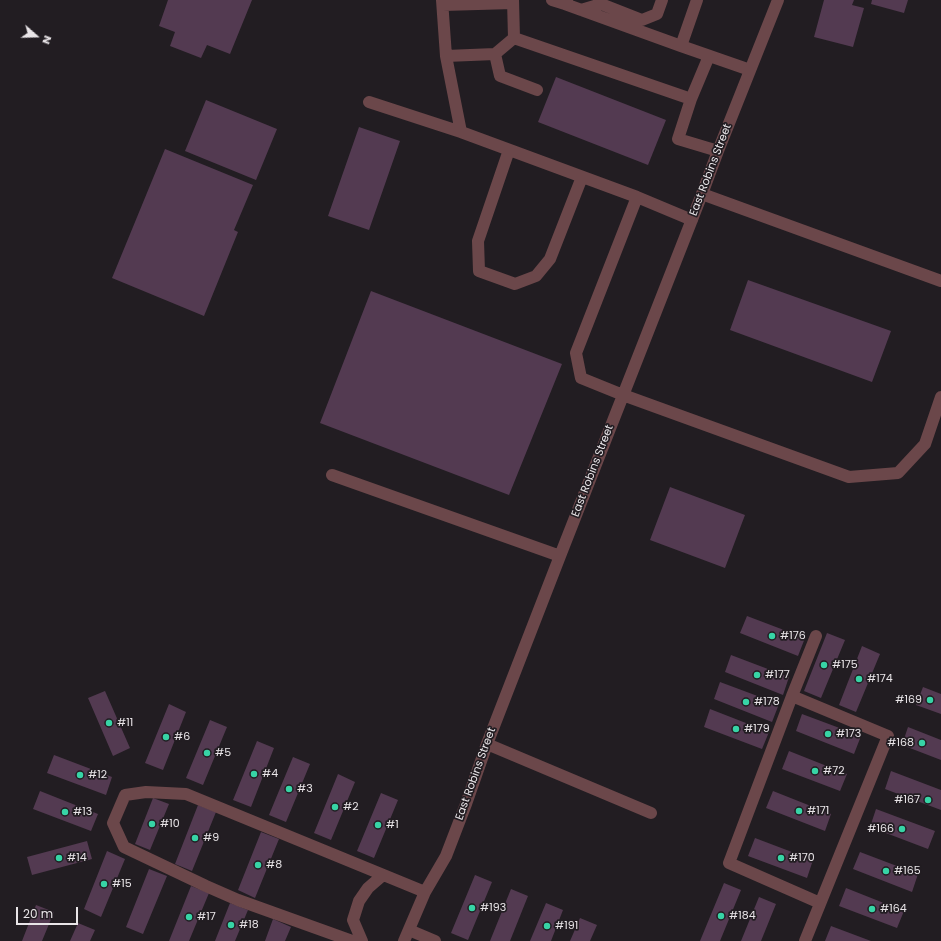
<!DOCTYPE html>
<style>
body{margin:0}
#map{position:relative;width:941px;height:941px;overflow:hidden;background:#221d22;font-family:Poppins,sans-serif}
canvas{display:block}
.north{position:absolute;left:16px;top:16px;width:40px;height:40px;-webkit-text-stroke:3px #221d22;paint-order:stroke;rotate:110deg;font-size:11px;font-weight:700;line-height:16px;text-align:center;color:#e9e5e8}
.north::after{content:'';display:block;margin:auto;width:14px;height:18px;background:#e9e5e8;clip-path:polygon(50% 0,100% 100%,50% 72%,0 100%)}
.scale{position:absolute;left:16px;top:907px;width:62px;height:18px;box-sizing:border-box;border:2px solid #e9e5e8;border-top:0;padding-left:5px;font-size:12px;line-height:14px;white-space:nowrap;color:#e9e5e8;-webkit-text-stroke:3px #221d22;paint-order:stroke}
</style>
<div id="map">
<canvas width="941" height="941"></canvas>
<div class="north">N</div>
<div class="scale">20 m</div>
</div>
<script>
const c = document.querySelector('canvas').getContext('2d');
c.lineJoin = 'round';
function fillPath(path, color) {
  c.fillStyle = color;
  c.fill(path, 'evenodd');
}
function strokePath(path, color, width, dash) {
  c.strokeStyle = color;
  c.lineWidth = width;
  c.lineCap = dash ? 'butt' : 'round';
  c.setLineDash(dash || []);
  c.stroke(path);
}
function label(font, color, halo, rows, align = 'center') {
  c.font = font + ' Poppins,sans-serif';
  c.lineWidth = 3.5;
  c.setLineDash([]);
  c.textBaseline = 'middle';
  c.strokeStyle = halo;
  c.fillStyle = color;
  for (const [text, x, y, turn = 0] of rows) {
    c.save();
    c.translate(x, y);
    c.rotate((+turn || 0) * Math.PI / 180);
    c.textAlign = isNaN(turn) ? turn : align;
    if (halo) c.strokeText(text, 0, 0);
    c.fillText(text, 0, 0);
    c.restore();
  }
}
fillPath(new Path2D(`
 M 168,0 L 252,0 L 230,54 L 207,45 L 201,58 L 170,46 L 175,32 L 159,26 Z
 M 824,0 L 854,0 L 852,5 L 864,8 L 853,47 L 814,37 Z
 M 872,0 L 908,0 L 904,13 L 871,4 Z
 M 556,77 L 666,120 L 648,165 L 538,122 Z
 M 206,100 L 277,129 L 256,180 L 185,151 Z
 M 359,127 L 400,141 L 369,230 L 328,216 Z
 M 165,149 L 253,185 L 234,230 L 238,232 L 204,316 L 112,278 Z
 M 748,280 L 891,331 L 872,382 L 730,330 Z
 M 371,291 L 562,364 L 509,495 L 320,423 Z
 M 670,487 L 745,515 L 725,568 L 650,540 Z
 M 747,616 L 805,638 L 798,656 L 740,633 Z
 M 827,633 L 845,640 L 821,698 L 804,691 Z
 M 862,646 L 880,654 L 856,712 L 839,705 Z
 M 731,655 L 789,677 L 783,695 L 725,672 Z
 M 720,682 L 779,704 L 772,722 L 714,699 Z
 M 923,687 L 941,694 L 941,714 L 916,705 Z
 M 105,691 L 130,748 L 113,756 L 88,698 Z
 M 169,704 L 186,712 L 163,770 L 145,763 Z
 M 710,709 L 769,732 L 762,749 L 704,727 Z
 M 802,714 L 861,736 L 854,754 L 796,731 Z
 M 210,720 L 227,727 L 203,785 L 186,778 Z
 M 908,727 L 941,740 L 941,760 L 902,745 Z
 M 257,741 L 274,748 L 251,807 L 233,800 Z
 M 789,751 L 847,774 L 840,791 L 782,769 Z
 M 54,755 L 112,777 L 106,795 L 47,773 Z
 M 293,757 L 310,764 L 286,822 L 269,815 Z
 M 891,771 L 941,790 L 941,810 L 885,789 Z
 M 338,774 L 355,782 L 331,840 L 314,833 Z
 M 40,791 L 98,814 L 91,831 L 33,809 Z
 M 773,791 L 831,814 L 825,831 L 766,808 Z
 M 381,793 L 398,800 L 374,858 L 357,851 Z
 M 153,798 L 169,804 L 150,850 L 135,844 Z
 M 198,805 L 216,812 L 192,871 L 175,864 Z
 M 876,809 L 935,831 L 928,849 L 870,827 Z
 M 261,832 L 279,839 L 255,898 L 238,890 Z
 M 755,838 L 813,860 L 807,878 L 748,856 Z
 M 87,841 L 92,859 L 32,875 L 27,857 Z
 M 107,851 L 125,859 L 101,917 L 84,909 Z
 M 860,852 L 918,874 L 912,892 L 853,869 Z
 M 149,869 L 167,876 L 143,934 L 126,927 Z
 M 475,875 L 492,882 L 468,940 L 451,933 Z
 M 724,883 L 741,890 L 720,941 L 700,941 Z
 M 191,886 L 209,893 L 189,941 L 169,941 Z
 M 846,888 L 904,911 L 897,928 L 839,906 Z
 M 511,889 L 528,896 L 510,941 L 490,941 Z
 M 759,897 L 776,904 L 761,941 L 741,941 Z
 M 230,903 L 248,910 L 235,941 L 215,941 Z
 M 546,903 L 563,910 L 551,941 L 530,941 Z
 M 36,905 L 54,912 L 42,941 L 22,941 Z
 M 580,918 L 597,925 L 590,941 L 570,941 Z
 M 273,919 L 291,927 L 285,941 L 265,941 Z
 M 78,923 L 95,930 L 90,941 L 70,941 Z
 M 831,926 L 871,941 L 825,941 Z`), '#533a51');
strokePath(new Path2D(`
 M 442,0 L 446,56 L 461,132 L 637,197 L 692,220
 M 513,0 L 514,38 L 691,99 L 678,139 L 718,151
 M 552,0 L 565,4
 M 567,0 L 565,4 L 681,46 L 750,70
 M 443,5 L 513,3
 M 581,10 L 601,4 L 642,20 L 657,14 L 662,0
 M 681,46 L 697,0
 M 495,54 L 500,76 L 537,90
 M 446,56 L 495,54 L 514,38
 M 691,99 L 709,56
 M 369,102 L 461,132
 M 509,150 L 478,241 L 479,271 L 515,284 L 536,276 L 550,259 L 582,177
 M 702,194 L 941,281
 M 637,197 L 576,353 L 581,378 L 623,395 L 849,477 L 898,473 L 925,444 L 941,397
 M 332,475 L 560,556
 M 792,696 L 816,636
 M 487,744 L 651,813
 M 409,930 L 435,941
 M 352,941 L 238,900 L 206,886 L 124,847 L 113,823 L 125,795 L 146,792 L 186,794 L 425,892
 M 362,941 L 353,920 L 359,901 L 368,888 L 383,875
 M 404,941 L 425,892 L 446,856 L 466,804 L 487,744 L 560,556 L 702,194 L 718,151 L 778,0
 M 805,941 L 888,736 L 792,696 L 729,863 L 820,903`), '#6b474a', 12);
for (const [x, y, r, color] of [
 [772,636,4,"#37d4a6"],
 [824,665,4,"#37d4a6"],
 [757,675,4,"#37d4a6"],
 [859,679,4,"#37d4a6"],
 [930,700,4,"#37d4a6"],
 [746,702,4,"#37d4a6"],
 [109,723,4,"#37d4a6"],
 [736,729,4,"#37d4a6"],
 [828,734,4,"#37d4a6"],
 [166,737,4,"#37d4a6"],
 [922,743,4,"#37d4a6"],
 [207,753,4,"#37d4a6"],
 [815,771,4,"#37d4a6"],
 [254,774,4,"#37d4a6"],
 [80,775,4,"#37d4a6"],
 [289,789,4,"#37d4a6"],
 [928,800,4,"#37d4a6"],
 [335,807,4,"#37d4a6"],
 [799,811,4,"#37d4a6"],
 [65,812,4,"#37d4a6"],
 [152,824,4,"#37d4a6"],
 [378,825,4,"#37d4a6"],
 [902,829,4,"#37d4a6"],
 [195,838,4,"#37d4a6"],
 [59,858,4,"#37d4a6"],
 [781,858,4,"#37d4a6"],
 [258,865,4,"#37d4a6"],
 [886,871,4,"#37d4a6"],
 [104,884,4,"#37d4a6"],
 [472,908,4,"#37d4a6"],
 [872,909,4,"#37d4a6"],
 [721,916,4,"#37d4a6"],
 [189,917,4,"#37d4a6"],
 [231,925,4,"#37d4a6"],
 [547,926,4,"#37d4a6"]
]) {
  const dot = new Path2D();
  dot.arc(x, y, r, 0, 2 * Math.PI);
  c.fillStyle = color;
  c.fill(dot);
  strokePath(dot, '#221d22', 1.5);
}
label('11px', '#e9e5e8', '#221d22', [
 ["East Robins Street",711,170,-69],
 ["East Robins Street",593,471,-69],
 ["East Robins Street",476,774,-70]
]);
label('11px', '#e9e5e8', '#221d22', [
 ["#176",780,636],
 ["#175",832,665],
 ["#177",765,675],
 ["#174",867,679],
 ["#169",922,700,"right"],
 ["#178",754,702],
 ["#11",117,723],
 ["#179",744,729],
 ["#173",836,734],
 ["#6",174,737],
 ["#168",914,743,"right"],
 ["#5",215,753],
 ["#72",823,771],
 ["#4",262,774],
 ["#12",88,775],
 ["#3",297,789],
 ["#167",920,800,"right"],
 ["#2",343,807],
 ["#171",807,811],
 ["#13",73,812],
 ["#10",160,824],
 ["#1",386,825],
 ["#166",894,829,"right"],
 ["#9",203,838],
 ["#14",67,858],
 ["#170",789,858],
 ["#8",266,865],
 ["#165",894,871],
 ["#15",112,884],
 ["#193",480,908],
 ["#164",880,909],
 ["#184",729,916],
 ["#17",197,917],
 ["#18",239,925],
 ["#191",555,926]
], 'left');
</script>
